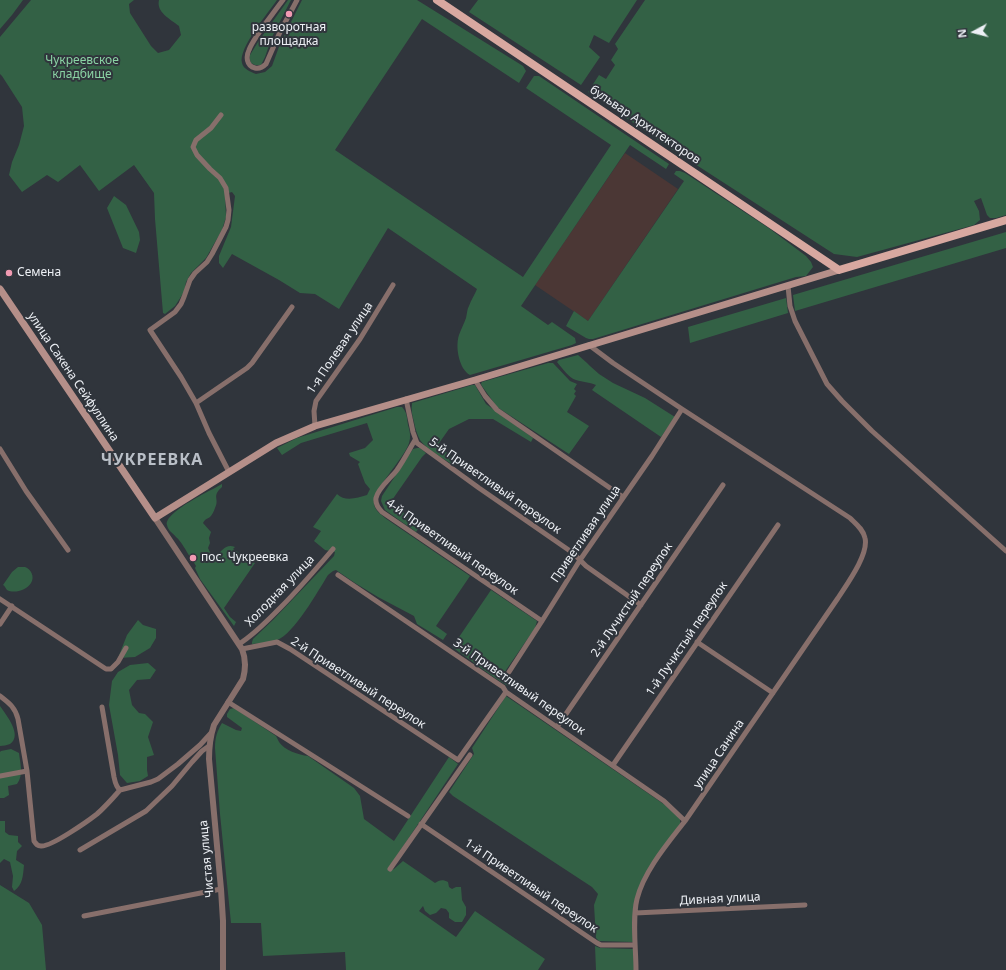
<!DOCTYPE html>
<meta charset="utf-8">
<style>
body{margin:0}
#map{position:relative;width:1006px;height:970px;overflow:hidden;background:#30353c;font-family:"Noto Sans",sans-serif}
canvas{display:block}
.north{position:absolute;left:954px;top:12px;width:40px;height:40px;-webkit-text-stroke:3px #30353c;paint-order:stroke;rotate:263deg;font-size:11px;font-weight:700;line-height:16px;text-align:center;color:#edf0f5}
.north::after{content:'';display:block;margin:auto;width:14px;height:18px;background:#edf0f5;clip-path:polygon(50% 0,100% 100%,50% 72%,0 100%)}
</style>
<div id="map">
<canvas width="1006" height="970"></canvas>
<div class="north">N</div>
</div>
<script>
const c = document.querySelector('canvas').getContext('2d');
c.lineJoin = 'round';
function fillPath(path, color) {
  c.fillStyle = color;
  c.fill(path, 'evenodd');
}
function strokePath(path, color, width, dash) {
  c.strokeStyle = color;
  c.lineWidth = width;
  c.lineCap = dash ? 'butt' : 'round';
  c.setLineDash(dash || []);
  c.stroke(path);
}
function label(font, color, halo, rows, align = 'center') {
  c.font = font + ' "Noto Sans",sans-serif';
  c.lineWidth = 4;
  c.setLineDash([]);
  c.textBaseline = 'middle';
  c.strokeStyle = halo;
  c.fillStyle = color;
  for (const [text, x, y, turn = 0] of rows) {
    c.save();
    c.translate(x, y);
    c.rotate((+turn || 0) * Math.PI / 180);
    c.textAlign = isNaN(turn) ? turn : align;
    if (halo) c.strokeText(text, 0, 0);
    c.fillText(text, 0, 0);
    c.restore();
  }
}
fillPath(new Path2D(`
 M 625,153 L 678,189 L 588,321 L 535,285 Z`), '#4b3735');
fillPath(new Path2D(`
 M 0,0 L 23,0 L 12,15 L 0,29 Z
 M 31,0 L 134,0 L 129,4 L 130,13 L 151,46 L 158,53 L 169,50 L 181,35 L 179,26 C 170,19 156,12 159,0 L 277,0 C 269,12 238,48 242,63 C 243,69 251,72 256,74 L 265,72 L 272,66 L 280,44 L 302,0 L 417,0 L 523,66 L 526,71 L 519,83 L 422,19 L 335,150 L 523,277 L 611,145 L 526,88 L 534,76 L 539,76 L 669,164 L 666,169 L 630,145 L 521,306 L 548,325 L 552,322 L 575,338 L 576,343 L 572,345 L 470,375 C 459,369 455,347 459,335 C 461,329 464,324 466,318 C 467,314 467,309 469,306 C 471,300 475,294 477,289 L 388,228 L 339,309 L 315,294 L 300,293 L 279,280 L 232,254 L 223,268 L 219,263 L 219,256 L 231,227 L 235,196 L 232,192 L 225,194 L 226,217 L 222,230 L 206,258 L 191,273 L 186,282 L 184,292 L 175,306 L 165,314 L 163,313 L 155,219 L 154,193 L 134,165 L 99,191 L 80,165 L 58,182 L 47,175 L 22,192 L 9,175 L 12,162 L 19,145 L 24,126 L 22,107 L 2,76 L 0,74 L 0,37 Z
 M 288,0 L 291,0 L 272,37 L 265,57 L 261,65 L 255,65 L 251,63 L 250,60 L 250,55 L 258,42 Z
 M 478,0 L 637,0 L 609,43 L 594,35 L 589,47 L 600,57 L 581,85 L 469,12 Z
 M 645,0 L 1006,0 L 1006,215 L 996,218 L 990,218 L 987,215 L 981,198 L 974,201 L 979,211 L 980,220 L 974,225 L 857,257 L 834,254 L 667,146 L 588,92 L 599,75 L 606,79 L 615,65 L 611,60 L 618,49 L 615,44 Z
 M 676,171 L 680,171 L 685,173 L 770,229 L 806,256 L 811,262 L 813,267 L 806,276 L 796,277 L 593,339 L 589,339 L 586,338 L 566,326 L 574,311 L 588,321 L 684,181 L 674,174 Z
 M 114,196 L 126,205 L 139,232 L 140,240 L 136,253 L 123,248 L 107,208 Z
 M 1006,232 L 1006,248 L 795,311 L 793,295 Z
 M 786,298 L 788,313 L 690,343 L 688,327 Z
 M 578,355 L 587,363 L 590,366 L 599,374 L 613,383 L 645,398 L 675,417 L 661,437 L 592,390 L 596,385 C 589,382 583,382 576,380 C 569,378 562,368 557,362 L 559,360 Z
 M 548,363 L 553,363 L 570,381 L 577,384 L 574,389 L 576,391 L 574,394 L 576,396 L 567,412 L 589,426 L 569,454 L 497,407 L 482,386 L 481,384 L 482,382 Z
 M 472,385 L 475,385 L 486,404 L 533,438 L 531,442 L 493,419 L 469,419 L 449,429 L 437,446 L 456,459 L 453,465 C 443,458 426,449 420,440 C 417,434 415,428 414,422 C 412,415 411,410 412,403 L 459,389 Z
 M 397,407 L 402,407 C 407,412 407,418 408,425 C 410,431 411,437 409,443 C 404,459 371,491 374,504 C 375,511 381,514 385,518 L 470,576 L 436,626 L 447,634 L 443,640 L 417,624 L 414,616 L 378,597 L 355,583 L 336,570 L 333,571 L 328,575 C 318,591 294,634 277,640 C 269,643 260,643 252,644 L 252,642 L 253,639 L 273,620 L 334,556 L 335,552 L 325,550 L 314,541 L 321,531 L 313,527 L 337,494 C 345,502 357,498 367,495 L 370,489 L 365,483 L 358,464 L 360,462 L 350,456 L 349,453 L 365,448 L 373,440 L 367,423 L 301,443 L 282,455 L 277,448 L 297,438 Z
 M 417,448 L 420,448 L 426,453 L 422,457 L 390,503 L 421,525 L 416,532 L 385,510 L 381,501 L 382,496 L 413,449 Z
 M 222,484 L 222,487 C 211,497 220,498 215,508 C 214,511 212,515 210,517 C 207,519 205,519 203,523 L 211,532 L 209,538 L 210,543 L 208,548 L 211,554 L 216,556 C 222,551 226,543 235,547 L 233,549 L 255,563 L 224,608 L 230,617 L 236,622 L 234,626 L 200,579 L 195,568 L 196,566 L 193,561 L 195,559 L 193,556 L 190,557 C 186,551 182,542 176,537 C 173,533 168,531 167,525 C 164,512 212,490 222,484 Z
 M 18,567 C 20,567 23,567 25,567 C 31,569 35,577 31,583 C 27,590 14,594 7,590 C 7,590 4,585 3,585 L 12,572 Z
 M 491,590 L 537,621 L 535,628 L 504,673 L 512,679 L 508,686 L 495,678 L 452,647 L 457,640 Z
 M 138,620 L 143,625 L 156,629 L 156,638 L 150,648 L 135,657 L 118,658 L 127,635 Z
 M 148,663 L 156,670 L 150,679 L 137,680 L 129,690 L 132,705 L 139,713 L 145,714 L 153,722 L 148,737 L 154,755 L 147,757 L 147,770 L 148,776 L 140,781 L 127,783 L 120,775 L 118,755 L 109,705 L 112,681 L 118,672 L 130,665 Z
 M 506,696 L 665,805 L 680,819 L 680,824 L 661,850 L 635,899 L 633,942 L 599,941 L 596,938 L 594,905 L 598,894 L 592,887 L 453,796 L 449,792 L 474,754 L 472,748 Z
 M 0,706 C 6,715 23,735 10,744 C 7,745 3,746 0,746 Z
 M 234,708 L 276,736 C 277,738 278,740 279,742 C 284,750 299,755 308,756 L 354,788 L 360,796 L 364,819 L 394,841 L 449,757 L 458,764 L 388,869 L 388,871 L 394,869 L 403,861 L 435,883 C 439,880 443,879 448,882 L 449,887 L 452,889 L 456,887 L 461,887 L 462,900 L 466,907 L 466,915 L 462,922 L 455,922 L 449,918 L 449,913 L 446,909 L 441,908 L 436,913 L 430,915 L 425,911 L 423,906 L 419,911 L 456,937 L 475,911 L 545,959 L 538,970 L 346,970 L 345,952 L 263,956 L 261,923 L 231,923 L 220,814 L 215,748 C 215,738 217,731 222,723 L 236,730 L 241,731 L 242,728 L 227,717 L 227,714 L 230,709 Z
 M 11,749 L 19,753 C 20,763 24,775 17,784 L 8,786 L 9,795 L 4,798 L 0,798 L 0,752 L 1,751 Z
 M 0,821 L 5,821 L 5,832 L 9,835 L 18,836 L 18,842 L 22,846 L 17,851 L 16,860 L 24,865 C 23,875 23,885 14,891 L 12,887 L 13,876 L 10,862 L 4,859 L 0,863 Z
 M 0,885 L 29,903 L 42,925 L 46,970 L 0,970 Z
 M 595,946 L 600,948 L 634,949 L 634,970 L 596,970 Z`), '#336145');
strokePath(new Path2D(`
 M 283,0 C 276,9 269,19 262,28 C 258,35 252,42 249,50 C 246,56 246,66 255,68 C 259,69 263,67 266,64 L 280,32 L 297,0
 M 221,115 L 211,128 L 196,140 L 193,147 L 197,155 L 210,169 L 220,178 L 226,188 L 229,210 L 228,220 L 226,227 L 212,254 L 207,262 L 195,273 L 190,280 L 184,297 L 181,304 L 175,312 L 150,330 L 181,377 L 196,403 L 209,433 L 229,472
 M 788,286 L 790,306 L 795,321 L 827,384 L 842,401 L 872,431 L 1006,551
 M 589,345 L 613,363 L 682,409 L 850,518 C 856,524 863,529 865,538 C 869,554 847,584 838,598 L 685,821 C 668,843 644,871 637,899 C 632,919 636,949 636,970
 M 475,380 L 485,396 L 497,410 L 623,497
 M 406,399 L 413,432 L 417,443 L 479,488 L 573,553 L 586,566 L 641,605
 M 196,403 L 247,368 L 252,363 L 292,307
 M 315,426 L 314,411 L 316,401 L 360,339 L 393,285
 M 415,440 C 409,450 404,460 397,470 C 391,478 378,488 376,498 C 375,504 378,508 382,512 L 542,621
 M 0,449 L 26,491 L 68,550
 M 338,575 L 497,683 L 503,687 L 506,692 L 664,801 L 685,821
 M 0,599 L 106,669 L 111,669 L 118,662 L 126,648
 M 0,624 L 12,606
 M 697,642 L 773,693
 M 239,644 C 255,634 267,621 281,607 C 299,589 316,569 333,549
 M 242,649 L 277,642 L 290,649 L 458,760 L 506,692
 M 509,672 L 542,621 L 580,560 L 652,456 L 682,409
 M 0,696 C 9,703 15,707 18,719 L 27,771 L 34,841 C 36,844 37,846 41,846 C 51,847 88,821 97,814 C 105,807 113,798 120,790 L 124,789 L 151,782 L 158,779 L 178,764 L 200,745 L 211,733
 M 228,702 L 408,816
 M 102,707 L 114,777 C 115,782 116,787 120,790
 M 557,727 L 723,485
 M 613,765 L 778,525
 M 0,776 L 27,771
 M 421,824 L 597,943 L 601,945 L 635,945
 M 80,850 L 146,811 L 172,786 L 192,762 L 202,751 L 209,746
 M 390,869 L 470,755
 M 635,913 L 805,905
 M 84,916 L 221,889`), '#876f6b', 5);
strokePath(new Path2D(`
 M 155,518 L 242,649 C 246,659 246,668 243,679 L 214,725 C 210,737 209,747 209,759 L 221,889 L 223,921 L 223,970`), '#876f6b', 6);
strokePath(new Path2D(`
 M 0,289 L 155,518 L 276,443 L 315,426 L 475,380 L 839,270`), '#b58f89', 7);
strokePath(new Path2D(`
 M 437,0 L 839,270 L 1006,220`), '#d8a8a0', 8);
for (const [x, y, r, color] of [
 [289,14,4,"#f19ab2"],
 [9,273,4,"#f19ab2"],
 [193,558,4,"#f19ab2"]
]) {
  const dot = new Path2D();
  dot.arc(x, y, r, 0, 2 * Math.PI);
  c.fillStyle = color;
  c.fill(dot);
  strokePath(dot, '#30353c', 1.5);
}
label('12px', '#edf0f5', '#30353c', [
 ["разворотная",289,28,"center"],
 ["площадка",289,42,"center"],
 ["Семена",17,273],
 ["пос. Чукреевка",201,558]
], 'left');
label('12px', '#8ad3a4', '#30353c', [
 ["Чукреевское",82,61],
 ["кладбище",82,75]
]);
label('12px', '#edf0f5', '#30353c', [
 ["бульвар Архитекторов",645,125,34],
 ["1-я Полевая улица",340,348,-56],
 ["улица Сакена Сейфуллина",73,377,56],
 ["5-й Приветливый переулок",495,486,35],
 ["Приветливая улица",586,534,-56],
 ["4-й Приветливый переулок",452,547,35],
 ["Холодная улица",280,591,-46],
 ["2-й Лучистый переулок",632,600,-56],
 ["1-й Лучистый переулок",687,639,-56],
 ["2-й Приветливый переулок",358,683,33],
 ["3-й Приветливый переулок",519,687,35],
 ["улица Санина",719,754,-56],
 ["Чистая улица",207,859,-95],
 ["1-й Приветливый переулок",531,886,34],
 ["Дивная улица",720,899,-3]
]);
c.letterSpacing = '1px';
label('bold 16px', '#b9bfc7', '#30353c', [
 ["ЧУКРЕЕВКА",152,460]
]);
c.letterSpacing = '0px';
</script>
